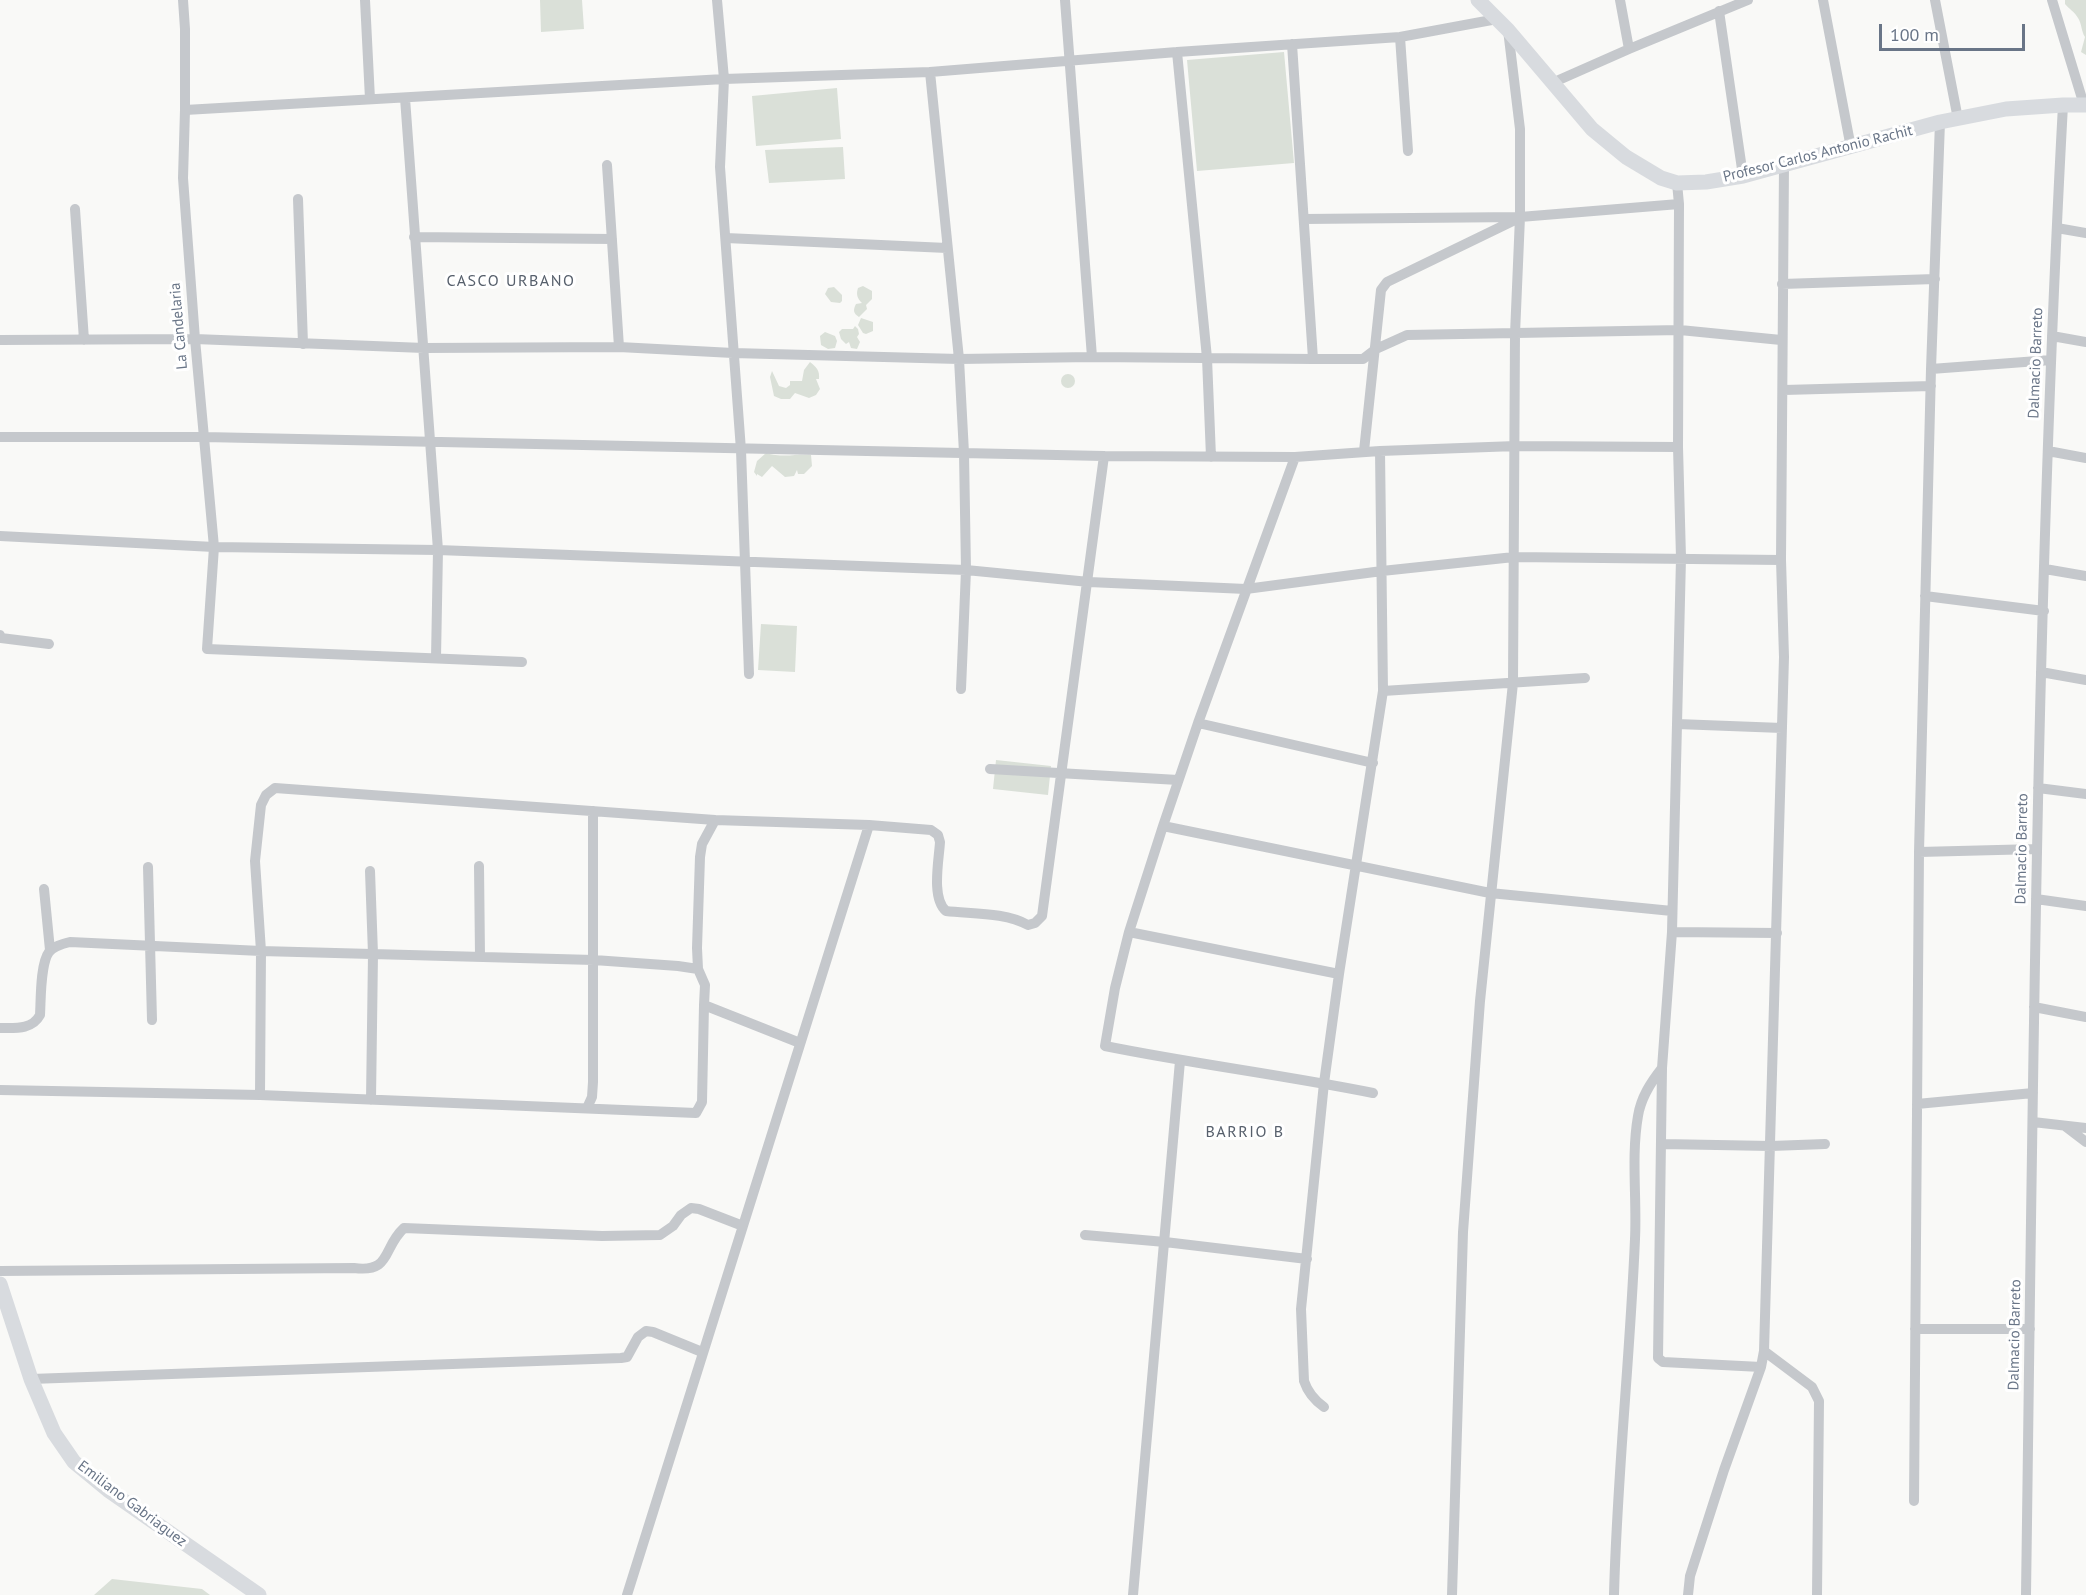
<!DOCTYPE html>
<style>
body{margin:0}
#map{position:relative;width:2086px;height:1595px;overflow:hidden;background:#f9f9f7;font-family:"PT Sans",sans-serif}
canvas{display:block}
.scale{position:absolute;left:1879px;top:24px;width:146px;height:27px;box-sizing:border-box;border:3px solid #697587;border-top:0;padding-left:8px;font-size:18px;line-height:21px;white-space:nowrap;color:#697587;-webkit-text-stroke:4px #fff;paint-order:stroke}
</style>
<div id="map">
<canvas width="2086" height="1595"></canvas>
<div class="scale">100 m</div>
</div>
<script>
const c = document.querySelector('canvas').getContext('2d');
c.lineJoin = 'round';
function fillPath(path, color) {
  c.fillStyle = color;
  c.fill(path, 'evenodd');
}
function strokePath(path, color, width, dash) {
  c.strokeStyle = color;
  c.lineWidth = width;
  c.lineCap = dash ? 'butt' : 'round';
  c.setLineDash(dash || []);
  c.stroke(path);
}
function label(font, color, halo, rows, align = 'center') {
  c.font = font + ' "PT Sans",sans-serif';
  c.lineWidth = 6;
  c.setLineDash([]);
  c.textBaseline = 'middle';
  c.strokeStyle = halo;
  c.fillStyle = color;
  for (const [text, x, y, turn = 0] of rows) {
    c.save();
    c.translate(x, y);
    c.rotate((+turn || 0) * Math.PI / 180);
    c.textAlign = isNaN(turn) ? turn : align;
    if (halo) c.strokeText(text, 0, 0);
    c.fillText(text, 0, 0);
    c.restore();
  }
}
fillPath(new Path2D(`
 M 540,0 L 582,0 L 584,29 L 541,32 Z
 M 2065,0 L 2086,0 L 2086,55 L 2081,52 L 2085,37 C 2081,31 2082,24 2078,18 C 2075,12 2069,9 2065,4 Z
 M 1284,52 L 1294,163 L 1197,171 L 1187,60 Z
 M 837,88 L 841,139 L 756,146 L 752,96 Z
 M 843,147 L 845,179 L 769,183 L 765,150 Z
 M 863,286 L 872,291 L 872,299 L 866,305 L 867,309 L 859,317 C 853,313 853,310 856,304 L 862,303 C 857,298 856,294 858,288 Z
 M 834,287 L 842,295 L 842,301 L 840,303 L 831,302 L 825,294 L 828,288 Z
 M 861,318 L 873,322 L 873,331 L 866,334 L 863,333 L 858,325 Z
 M 855,326 L 858,329 L 859,334 L 857,337 L 860,342 L 857,349 L 851,348 L 849,342 L 846,344 L 841,339 L 839,332 L 842,329 L 853,329 Z
 M 825,332 L 835,336 L 837,341 L 835,348 L 828,349 L 821,345 L 820,336 Z
 M 810,362 C 816,367 820,370 819,379 L 816,379 L 820,389 L 816,395 L 809,398 L 795,393 L 790,399 L 781,399 L 774,396 L 770,377 L 772,371 L 779,386 L 786,388 L 790,385 L 790,381 L 802,381 L 804,370 Z
 M1061 381a7 7 0 1 1 14 0a7 7 0 1 1-14 0Z
 M 766,453 C 782,458 795,454 811,455 L 812,466 L 804,474 L 798,474 L 797,470 L 794,476 L 785,477 L 772,466 L 762,477 L 757,474 L 757,476 L 754,472 L 757,461 Z
 M 761,624 L 797,626 L 795,672 L 758,670 Z
 M 996,760 L 1051,766 L 1048,795 L 993,789 Z
 M 112,1579 L 202,1589 L 210,1595 L 94,1595 Z`), '#dae0d8');
strokePath(new Path2D(`
 M 183,0 L 185,29 L 185,110 L 183,178 L 195,339 L 214,547 L 207,649 L 522,662
 M 365,0 L 370,99
 M 717,0 L 724,79 L 720,167 L 741,450 L 749,674
 M 1065,0 L 1092,357
 M 1823,0 L 1851,148
 M 1935,0 L 1958,119
 M 2052,0 L 2084,105
 M 1719,11 L 1743,176
 M 1400,37 L 1408,151
 M 1292,44 L 1313,359
 M 1629,49 L 1748,0
 M 1177,52 L 1207,358 L 1211,457
 M 930,72 L 959,359 L 964,453 L 966,570 L 961,689
 M 1552,83 L 1629,49 L 1620,0
 M 405,98 L 438,550 L 436,658
 M 185,110 L 724,79 L 930,72 L 1177,52 L 1400,37 L 1497,19
 M 607,165 L 619,347
 M 1677,183 L 1679,204 L 1678,447 L 1681,558 L 1672,932 L 1662,1068 L 1658,1358 L 1663,1362 L 1761,1367 L 1724,1470 L 1690,1576 L 1688,1595
 M 298,199 L 303,344
 M 75,209 L 84,340
 M 1304,219 L 1520,217 L 1679,204
 M 2057,228 L 2086,233
 M 414,237 L 612,239
 M 726,238 L 947,248
 M 1782,284 L 1935,279
 M 2052,336 L 2086,342
 M 0,340 L 195,339 L 424,348 L 619,347 L 733,353 L 959,359 L 1092,357 L 1313,359 L 1363,359 L 1376,349 L 1407,335 L 1680,330 L 1781,340
 M 1931,369 L 2051,360
 M 1784,390 L 1931,386
 M 0,437 L 204,437 L 1104,456 L 1295,457 L 1380,451 L 1383,691 L 1339,974 L 1324,1083 L 1301,1309 L 1304,1381 C 1308,1393 1314,1400 1324,1407
 M 1364,451 L 1381,290 L 1387,282 L 1517,219
 M 1380,451 L 1516,446 L 1678,447
 M 2048,451 L 2086,458
 M 1295,457 L 1198,723 L 1163,826 L 1129,932 L 1115,988 L 1105,1046 C 1194,1064 1284,1075 1373,1093
 M 0,536 L 214,547 L 438,550 L 966,570 L 1089,582 L 1246,589 L 1382,571 L 1514,557 L 1781,560
 M 2045,569 L 2086,576
 M 1925,596 L 2044,611
 M 0,635 L 1,638 L 49,644
 M 2041,672 L 2086,680
 M 1383,691 L 1585,678
 M 1198,723 L 1373,763
 M 1677,724 L 1782,728
 M 990,769 L 1178,780
 M 2038,788 L 2086,794
 M 1163,826 L 1490,893 L 1672,911
 M 1919,852 L 2037,849
 M 479,866 L 480,956
 M 148,867 L 152,1020
 M 370,871 L 373,954 L 371,1100
 M 44,889 L 50,950
 M 2036,899 L 2086,906
 M 1129,932 L 1339,974
 M 1672,932 L 1777,933
 M 698,969 L 697,948 L 700,857 L 702,844 L 715,820 L 869,825 L 931,830 L 938,835 L 940,842 C 939,860 931,898 946,911 C 972,914 1005,912 1028,925 L 1035,923 L 1042,916 L 1104,456
 M 2034,1007 L 2086,1017
 M 0,1028 C 15,1028 32,1030 40,1015 C 41,1000 40,964 49,952 C 54,946 62,944 70,942 L 261,951 L 594,960 L 678,966 L 698,969 L 705,985 L 704,1005 L 800,1043
 M 0,1090 L 260,1095 L 696,1113 L 702,1102 L 704,1005
 M 260,1095 L 261,951 L 255,861 L 261,805 L 266,795 L 275,788 L 715,820
 M 1917,1104 L 2033,1093
 M 587,1108 L 592,1097 L 593,1082 L 593,811
 M 2033,1122 L 2086,1128
 M 2065,1126 L 2086,1142
 M 1662,1144 L 1771,1146 L 1825,1144
 M 1085,1235 L 1165,1242 L 1307,1259
 M 0,1271 L 354,1268 C 392,1273 382,1248 404,1228 L 602,1236 L 660,1235 L 673,1226 L 681,1215 L 691,1208 L 699,1209 L 743,1226
 M 1915,1329 L 2030,1329
 M 1764,1351 L 1812,1387 L 1819,1401 L 1817,1595
 M 1761,1367 L 1764,1351 L 1784,657 L 1781,560 L 1784,165
 M 31,1379 L 621,1358 L 627,1357 L 638,1337 L 646,1331 L 653,1332 L 702,1352
 M 1914,1501 L 1919,852 L 1931,369 L 1940,122
 M 627,1595 L 869,825
 M 1133,1595 L 1180,1061
 M 1452,1595 L 1463,1232 L 1480,1001 L 1513,683 L 1515,334 L 1520,217 L 1520,129 L 1508,30
 M 1614,1595 C 1617,1476 1630,1358 1635,1239 C 1637,1199 1631,1156 1638,1116 C 1641,1097 1651,1082 1662,1068
 M 2026,1595 C 2033,1098 2036,601 2063,105`), '#c5c8cc', 10);
strokePath(new Path2D(`
 M 1478,0 L 1508,30 L 1592,129 L 1626,157 L 1661,178 L 1677,183 L 1706,182 L 1743,176 L 1940,122 L 2006,109 L 2063,105 L 2086,105
 M 0,1284 L 31,1379 L 54,1433 L 74,1462 L 108,1490 L 259,1595`), '#d8dbdf', 15);
label('15px', '#697587', '#fff', [
 ["Profesor Carlos Antonio Rachit",1818,154,-14],
 ["La Candelaria",179,326,-95],
 ["Dalmacio Barreto",2036,363,-88],
 ["Dalmacio Barreto",2022,849,-89],
 ["Dalmacio Barreto",2015,1335,-89],
 ["Emiliano Gabriaguez",132,1504,37]
]);
c.letterSpacing = '1.5px';
label('16px', '#57606c', '#fff', [
 ["CASCO URBANO",511,281],
 ["BARRIO B",1245,1132]
]);
c.letterSpacing = '0px';
</script>
